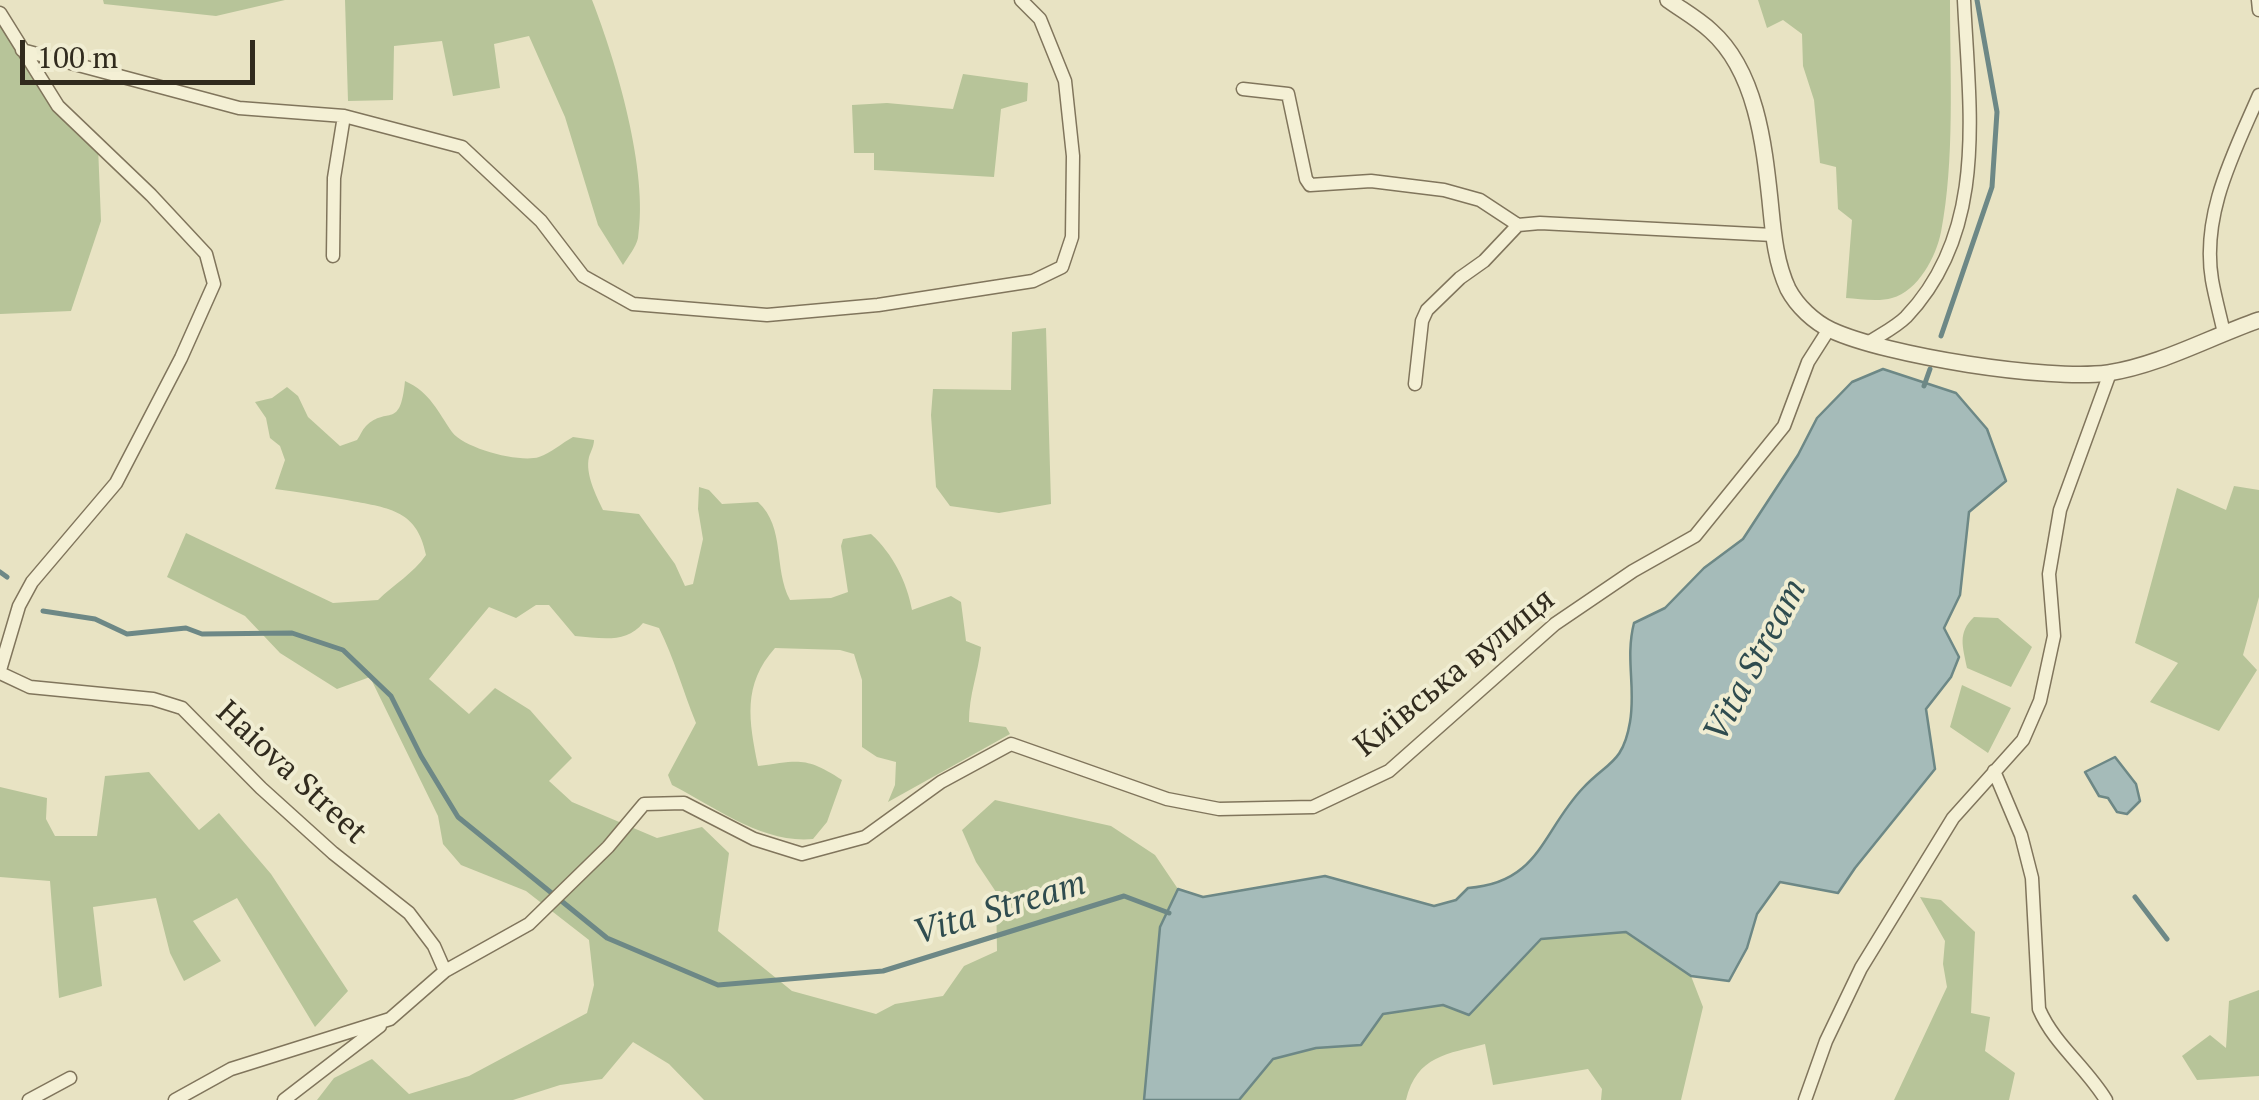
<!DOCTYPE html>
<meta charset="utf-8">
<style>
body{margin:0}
#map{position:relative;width:2259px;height:1100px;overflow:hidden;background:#e8e3c3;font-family:"PT Serif",serif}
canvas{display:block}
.scale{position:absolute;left:20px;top:40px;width:235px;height:45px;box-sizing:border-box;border:5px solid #312b1e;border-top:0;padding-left:12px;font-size:30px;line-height:35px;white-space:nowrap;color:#312b1e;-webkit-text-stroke:8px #f0edd2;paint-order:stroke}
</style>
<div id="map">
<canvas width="2259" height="1100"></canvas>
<div class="scale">100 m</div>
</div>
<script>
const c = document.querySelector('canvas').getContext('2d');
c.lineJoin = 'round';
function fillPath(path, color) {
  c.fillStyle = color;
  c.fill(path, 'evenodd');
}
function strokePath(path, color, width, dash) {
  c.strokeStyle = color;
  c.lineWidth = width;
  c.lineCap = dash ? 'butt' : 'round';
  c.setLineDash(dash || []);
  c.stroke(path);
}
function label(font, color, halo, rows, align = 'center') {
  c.font = font + ' "PT Serif",serif';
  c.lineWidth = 8;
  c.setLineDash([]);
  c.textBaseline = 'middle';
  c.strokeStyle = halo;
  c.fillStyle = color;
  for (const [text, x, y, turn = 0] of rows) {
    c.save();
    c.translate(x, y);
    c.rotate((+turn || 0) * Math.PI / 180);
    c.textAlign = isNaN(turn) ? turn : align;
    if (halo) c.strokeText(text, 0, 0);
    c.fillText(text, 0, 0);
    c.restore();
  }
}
fillPath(new Path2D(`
 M 103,0 L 285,0 L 216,16 L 104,4 Z
 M 345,0 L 592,0 C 616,61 649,172 638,238 C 636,247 628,257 623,265 L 598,225 L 565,117 L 529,36 L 494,44 L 500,88 L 453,96 L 442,41 L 394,46 L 393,100 L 348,101 Z
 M 1758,0 L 1950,0 C 1950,73 1955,161 1941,232 C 1936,257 1918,291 1892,298 C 1879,302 1860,299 1846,298 L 1852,220 L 1838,209 L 1836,167 L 1820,163 L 1814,100 L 1803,66 L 1802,34 L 1783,20 L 1767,28 Z
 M 0,22 L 58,106 L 98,146 L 101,221 L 71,311 L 0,314 Z
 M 963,74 L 1028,83 L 1027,101 L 1001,109 L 994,177 L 874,170 L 874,153 L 854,153 L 852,105 L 887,103 L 953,109 Z
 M 1046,328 L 1051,504 L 999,513 L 950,506 L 936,487 L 931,415 L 933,389 L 1011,390 L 1012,332 Z
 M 405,381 C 430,392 438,412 452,432 C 465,449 520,463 539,457 C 551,453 562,443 573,437 L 594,440 C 594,446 591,451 589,457 C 585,474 596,495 603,510 L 639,514 L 675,564 L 685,586 L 693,584 L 703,539 L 698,509 L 699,487 L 709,490 L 722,504 L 758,502 C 786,528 773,568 790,600 L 831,598 L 848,592 L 841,546 L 843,539 L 871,534 C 893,554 907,582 912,610 L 951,596 L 961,602 L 966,641 L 981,647 C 978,674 969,694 969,722 L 1006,727 L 1010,734 L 888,802 L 895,785 L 896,762 L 877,757 L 862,747 L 862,680 L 854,654 L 840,650 L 775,648 C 742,685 749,721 758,766 C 799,761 805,756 842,780 L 827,822 L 813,839 C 763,844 715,807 672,785 L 668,775 L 696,723 C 683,691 674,658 659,628 L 643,623 C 626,644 601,638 575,636 L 549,605 L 536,605 L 516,618 L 489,607 L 429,679 L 469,714 L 495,688 L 530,710 L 572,758 L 549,781 L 572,802 L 657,838 L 702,827 L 729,853 L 718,931 L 792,991 L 876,1014 L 895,1004 L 943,996 L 964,966 L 997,951 L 996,892 L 976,862 L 962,830 L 995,800 L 1111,826 L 1155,855 L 1178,889 L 1160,927 L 1144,1100 L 704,1100 L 669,1064 L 633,1042 L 602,1079 L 560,1085 L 513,1100 L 317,1100 L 334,1078 L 372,1059 L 409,1094 L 469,1076 L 587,1013 L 594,985 L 589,940 L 526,891 L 461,865 L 443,844 L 438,816 L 370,677 L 337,689 L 280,653 L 245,616 L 167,577 L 186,533 L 333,603 L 378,600 C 394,584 413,574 426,555 C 417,508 386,508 347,500 C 323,496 300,492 275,489 L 285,460 L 280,446 L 270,438 L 266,418 L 255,402 L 272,398 L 287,387 L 298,396 L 308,417 L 340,446 L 357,440 C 360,436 362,430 366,426 C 388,405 400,431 405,381 Z
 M 2234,486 L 2259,490 L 2259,597 L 2243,655 L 2257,670 L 2219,731 L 2150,702 L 2178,663 L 2135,643 L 2177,488 L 2226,510 Z
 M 1974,617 L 1998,618 L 2032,647 L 2011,687 L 1967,668 C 1963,647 1957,633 1974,617 Z
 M 1962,685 L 2011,708 L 1988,753 L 1950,727 Z
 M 149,772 L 199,830 L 219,813 L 271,874 L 348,991 L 315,1027 L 237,898 L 193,921 L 221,961 L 184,981 L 170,953 L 156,898 L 93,907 L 102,986 L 59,998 L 50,881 L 0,877 L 0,787 L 47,798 L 46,819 L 55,836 L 97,836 L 105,776 Z
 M 1920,897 L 1941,900 L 1975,932 L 1971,1013 L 1990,1017 L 1985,1051 L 2015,1073 L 2009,1100 L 1894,1100 L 1947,987 L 1943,964 L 1945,941 Z
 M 1626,932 L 1691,976 L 1703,1007 L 1681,1100 L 1601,1100 L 1602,1089 L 1588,1069 L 1493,1085 L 1485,1044 C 1448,1054 1417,1055 1406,1100 L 1239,1100 L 1273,1059 L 1316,1048 L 1360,1045 L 1383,1014 L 1507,976 L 1540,939 Z
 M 2259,990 L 2259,1076 L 2197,1080 L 2182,1056 L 2210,1035 L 2226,1048 L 2229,1001 Z`), '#b7c499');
const water = new Path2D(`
 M 1883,369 L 1956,393 L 1987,429 L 2006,481 L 1969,512 L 1960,595 L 1944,628 L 1959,657 L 1951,677 L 1926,709 L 1935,769 L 1855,868 L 1838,893 L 1780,882 L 1757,914 L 1747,948 L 1729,981 L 1691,976 L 1626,932 L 1541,939 L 1469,1015 L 1443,1005 L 1383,1014 L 1361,1045 L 1316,1048 L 1273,1059 L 1239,1100 L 1144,1100 L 1160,927 L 1178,889 L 1203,897 L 1325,876 L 1434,906 L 1456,900 L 1468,888 C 1540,883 1542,831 1583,788 C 1607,762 1623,764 1630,722 C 1636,688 1625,658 1634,623 L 1665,608 L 1704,568 L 1743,539 L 1798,455 L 1817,418 L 1852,382 Z
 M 2115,757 L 2136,784 L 2140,801 L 2127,814 L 2117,812 L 2108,798 L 2099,796 L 2085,772 Z`);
fillPath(water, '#a5bbb9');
strokePath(water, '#6d8886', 2.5);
strokePath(new Path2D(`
 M 1941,336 L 1992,187 L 1997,112 L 1977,0
 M 1924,386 L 1930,369
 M 0,572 L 7,577
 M 43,611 L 95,619 L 127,634 L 186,628 L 202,634 L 292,633 L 343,650 L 391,696 L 421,756 L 458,817 L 607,938 L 718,985 L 883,971 L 1124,896 L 1169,913
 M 2135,897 L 2167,939`), '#6d8886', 5);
const minor = new Path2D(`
 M 2258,0 L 2259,10
 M 0,13 L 58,106 L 151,195 L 206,254 L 214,284 L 181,358 L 116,483 L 32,582 L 19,606 L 0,670
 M 22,50 L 239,108 L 344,116 L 462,147 L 541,221 L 583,276 L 633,304 L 767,315 L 878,305 L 1033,281 L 1062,267 L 1072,237 L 1073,156 L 1065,81 L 1040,19 L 1021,0
 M 1243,89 L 1288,94 L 1306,179 L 1310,185 L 1371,181 L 1444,190 L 1480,200 L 1518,225 L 1540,223 L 1773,235
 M 333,256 L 334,178 L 344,116
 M 2224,333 C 2220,315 2215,297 2212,280 C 2201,214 2234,153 2259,95
 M 1868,343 C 1880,335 1896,327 1906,317 C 1989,230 1969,109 1964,0
 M 1415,384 L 1422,321 L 1427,310 L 1460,278 L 1484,261 L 1518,225
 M 0,673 L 30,687 L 153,699 L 182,708 L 261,788 L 333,853 L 409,913 L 434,946 L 445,971
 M 1994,771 L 2021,835 L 2032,878 L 2039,1009 C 2054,1044 2086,1067 2106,1100
 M 29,1100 L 70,1078
 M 175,1100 L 231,1069 L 390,1019 L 445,971 L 529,924 L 608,847 L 644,804 L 684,803 L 754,839 L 802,854 L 865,837 L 941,782 L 1011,744 L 1167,799 L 1219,809 L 1313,807 L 1389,771 L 1555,624 L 1633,571 L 1695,536 L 1784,426 L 1808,362 L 1829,329
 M 284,1100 L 380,1026
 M 1805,1100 L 1826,1041 L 1861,968 L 1953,818 L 2023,740 L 2040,701 L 2054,636 L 2049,574 L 2060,510 L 2110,373`);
const tertiary = new Path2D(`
 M 1668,0 C 1682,10 1698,19 1711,31 C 1756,71 1764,144 1770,200 C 1773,230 1775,261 1788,289 C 1797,306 1814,322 1831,330 C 1887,356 2048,381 2108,373 C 2160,365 2210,337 2259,320`);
strokePath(minor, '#80755c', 15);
strokePath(tertiary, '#80755c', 18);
strokePath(minor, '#f4f0d5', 12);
strokePath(tertiary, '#f4f0d5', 15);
label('32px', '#312b1e', '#f0edd2', [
 ["Київська вулиця",1455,673,-39],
 ["Haiova Street",291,773,43]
]);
label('italic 35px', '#2f4c4f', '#f0edd2', [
 ["Vita Stream",1756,661,-62],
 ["Vita Stream",1000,909,-17]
]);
</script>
